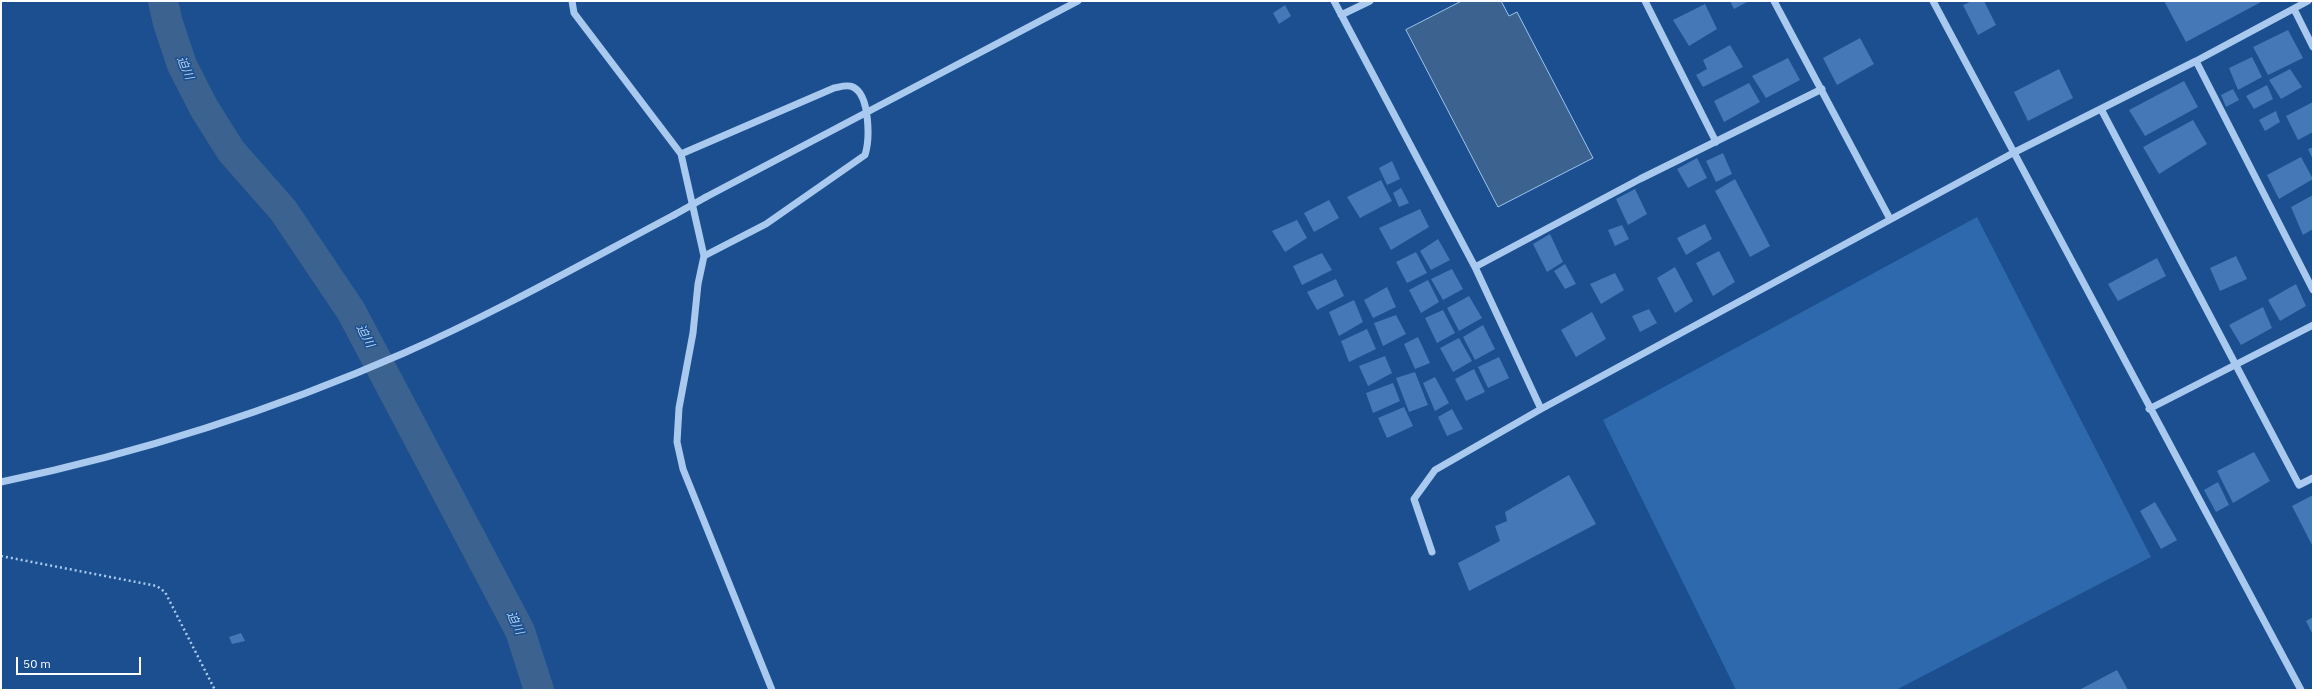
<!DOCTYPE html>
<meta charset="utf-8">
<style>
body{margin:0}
#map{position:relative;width:2314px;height:691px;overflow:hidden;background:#1b4f8f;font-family:"IBM Plex Sans",sans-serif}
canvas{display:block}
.frame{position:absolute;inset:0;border:2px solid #fff;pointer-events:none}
.scale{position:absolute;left:16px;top:657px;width:125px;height:18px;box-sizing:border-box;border:2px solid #fff;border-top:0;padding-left:5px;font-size:12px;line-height:14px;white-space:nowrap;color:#fff;-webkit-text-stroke:3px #1b4f8f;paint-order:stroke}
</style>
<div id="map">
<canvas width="2314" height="691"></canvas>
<div class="frame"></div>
<div class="scale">50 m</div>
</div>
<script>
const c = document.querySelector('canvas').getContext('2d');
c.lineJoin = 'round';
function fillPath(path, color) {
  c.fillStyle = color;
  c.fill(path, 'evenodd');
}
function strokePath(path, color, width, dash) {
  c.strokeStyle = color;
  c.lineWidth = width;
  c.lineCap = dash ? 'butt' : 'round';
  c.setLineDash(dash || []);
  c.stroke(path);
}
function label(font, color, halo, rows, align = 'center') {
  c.font = font + ' "IBM Plex Sans","Noto Sans JP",sans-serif';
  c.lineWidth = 3;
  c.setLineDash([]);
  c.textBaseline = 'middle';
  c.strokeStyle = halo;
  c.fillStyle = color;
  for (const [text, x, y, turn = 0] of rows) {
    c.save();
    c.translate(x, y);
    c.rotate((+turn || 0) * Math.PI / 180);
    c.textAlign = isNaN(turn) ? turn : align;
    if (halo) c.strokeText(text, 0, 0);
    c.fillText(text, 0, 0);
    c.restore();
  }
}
fillPath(new Path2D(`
 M 1977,217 L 2151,557 L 1896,690 L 1736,690 L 1603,420 Z`), '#2e69ad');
const water = new Path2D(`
 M 1462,1 L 1501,1 L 1509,16 L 1517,12 L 1593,158 L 1498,207 L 1406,30 Z`);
fillPath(water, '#3c6290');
strokePath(water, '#9cc4f0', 1);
strokePath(new Path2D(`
 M 163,1 L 168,23 L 182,65 L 204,108 L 231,151 L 283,210 L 351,311 L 520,631 L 539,690`), '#3c6290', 30);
fillPath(new Path2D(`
 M 1730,1 L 1749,1 L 1734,9 Z
 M 1972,1 L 1984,1 L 1996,25 L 1978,35 L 1963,5 Z
 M 2164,1 L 2263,1 L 2186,42 Z
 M 1705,4 L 1717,29 L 1689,46 L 1673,20 Z
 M 1285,5 L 1291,16 L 1279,24 L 1273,13 Z
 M 2288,30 L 2303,58 L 2268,75 L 2253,47 Z
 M 1860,38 L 1874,64 L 1837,85 L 1823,58 Z
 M 1730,45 L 1743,67 L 1703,87 L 1696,75 L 1707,69 L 1703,60 Z
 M 2252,57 L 2262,77 L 2238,90 L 2229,68 Z
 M 1788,58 L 1800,80 L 1766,98 L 1752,76 Z
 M 2059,69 L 2073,98 L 2028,121 L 2014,92 Z
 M 2290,69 L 2302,87 L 2281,99 L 2269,80 Z
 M 2184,81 L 2198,107 L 2145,136 L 2129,110 Z
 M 1749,83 L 1760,102 L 1724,122 L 1714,101 Z
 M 2267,85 L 2273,99 L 2254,109 L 2246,96 Z
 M 2233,89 L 2239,100 L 2226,107 L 2221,95 Z
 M 2313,102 L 2313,132 L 2298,140 L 2286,116 Z
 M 2276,111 L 2280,122 L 2265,131 L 2259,120 Z
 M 2193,120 L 2207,144 L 2159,174 L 2143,147 Z
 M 2313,147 L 2313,160 L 2308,149 Z
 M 1723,153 L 1732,174 L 1716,182 L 1706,161 Z
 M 2301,157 L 2313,179 L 2279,199 L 2267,175 Z
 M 1697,158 L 1707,178 L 1688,188 L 1677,169 Z
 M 1392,161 L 1400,179 L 1387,185 L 1379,168 Z
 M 1735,179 L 1770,246 L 1750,257 L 1715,191 Z
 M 1381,180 L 1392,201 L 1360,218 L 1347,197 Z
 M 1401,188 L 1409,203 L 1399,207 L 1393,193 Z
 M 1635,189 L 1647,214 L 1628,225 L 1616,199 Z
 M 2313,195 L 2313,229 L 2303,235 L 2291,207 Z
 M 1329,200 L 1339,218 L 1314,232 L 1304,213 Z
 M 1420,209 L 1429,227 L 1391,250 L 1379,228 Z
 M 1297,220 L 1307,238 L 1285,252 L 1272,231 Z
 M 1705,224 L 1712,239 L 1686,255 L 1677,238 Z
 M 1622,225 L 1629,239 L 1615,246 L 1608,230 Z
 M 1550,234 L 1563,262 L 1547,272 L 1533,244 Z
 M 1438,239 L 1450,260 L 1431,270 L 1420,251 Z
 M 1719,251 L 1735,282 L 1713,296 L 1696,263 Z
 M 1416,252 L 1427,273 L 1407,283 L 1396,262 Z
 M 1322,253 L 1332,270 L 1302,285 L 1293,266 Z
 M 2236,256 L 2247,279 L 2220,291 L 2210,268 Z
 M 2157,258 L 2166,276 L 2118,301 L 2108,284 Z
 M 1565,264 L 1576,284 L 1565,289 L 1554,271 Z
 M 1675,267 L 1693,301 L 1675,313 L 1657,278 Z
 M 1452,269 L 1463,289 L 1443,300 L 1431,279 Z
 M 1615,273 L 1624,290 L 1601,304 L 1590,284 Z
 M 1336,279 L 1344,296 L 1317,310 L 1307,292 Z
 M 1428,280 L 1439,302 L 1421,313 L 1409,290 Z
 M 2296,284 L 2306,306 L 2280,321 L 2268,300 Z
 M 1387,287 L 1396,307 L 1373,318 L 1364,300 Z
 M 1469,296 L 1482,318 L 1459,331 L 1447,308 Z
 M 1354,300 L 1363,322 L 1339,336 L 1329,312 Z
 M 2263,307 L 2272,328 L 2241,345 L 2229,325 Z
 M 1649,309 L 1657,323 L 1640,332 L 1632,316 Z
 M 1443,310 L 1455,333 L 1437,343 L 1425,318 Z
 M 1592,312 L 1606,339 L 1576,357 L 1561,330 Z
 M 1396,315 L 1406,334 L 1383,346 L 1374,323 Z
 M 1483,325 L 1495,349 L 1475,360 L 1463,337 Z
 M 1367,329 L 1376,349 L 1349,362 L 1341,341 Z
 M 1418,337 L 1430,363 L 1415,369 L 1404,344 Z
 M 1459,338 L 1472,361 L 1453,372 L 1440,348 Z
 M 1385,356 L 1392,373 L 1368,386 L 1359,366 Z
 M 1499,357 L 1509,378 L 1488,388 L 1478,367 Z
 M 1474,369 L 1485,392 L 1466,401 L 1455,379 Z
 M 1415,372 L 1428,405 L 1409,412 L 1396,378 Z
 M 1435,377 L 1449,403 L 1435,411 L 1423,383 Z
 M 1393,383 L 1400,401 L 1373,413 L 1366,393 Z
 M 1404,407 L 1413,426 L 1387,438 L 1378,418 Z
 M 1452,409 L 1463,429 L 1447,436 L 1438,417 Z
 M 2254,452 L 2270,481 L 2233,503 L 2217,471 Z
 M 1569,475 L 1596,524 L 1469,591 L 1458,563 L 1500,541 L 1495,526 L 1507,521 L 1505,512 Z
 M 2218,482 L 2229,505 L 2216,512 L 2204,490 Z
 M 2313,495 L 2313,547 L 2292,506 Z
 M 2155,502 L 2177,540 L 2161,549 L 2140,511 Z
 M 2313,617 L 2313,635 L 2306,621 Z
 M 241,633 L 245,641 L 232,644 L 229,637 Z
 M 2117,670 L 2128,690 L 2079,690 Z`), '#4478b7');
strokePath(new Path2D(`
 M 1,556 L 157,586 L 165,592 L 215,690`), '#a9c9ee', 2.5, [2, 3]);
strokePath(new Path2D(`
 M 572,1 L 574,13 L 681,154 L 704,256 L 698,284 L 693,333 L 679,408 L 677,442 L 683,469 L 772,690
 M 1334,1 L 1475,267 L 1541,409 L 2013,153 L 2196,61 L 2308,1
 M 1645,1 L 1716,142
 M 1774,1 L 1890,219
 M 1933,1 L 2301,690
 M 2294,9 L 2313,47
 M 1341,15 L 1370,1
 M 2196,61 L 2313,290
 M 2101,109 L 2299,485 L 2313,478
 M 681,154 L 834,88 C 840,87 847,84 853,87 C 870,95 870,139 865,155 L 766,224 L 704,256
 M 706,197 L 1078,1
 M 1475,267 L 1640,179 L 1822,89
 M 2149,409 L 2313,325
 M 1,482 C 140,453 274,410 404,353 C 497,312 585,262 674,215
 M 1432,552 L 1414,499 L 1435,470 L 1541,409`), '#a9c9ee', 7);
strokePath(new Path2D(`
 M 674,215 L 706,197`), '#a9c9ee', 7);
label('italic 12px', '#b5d3f5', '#1b4f8f', [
 ["迫川",185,68,67],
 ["迫川",365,336,62],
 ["迫川",515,623,65]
]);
</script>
